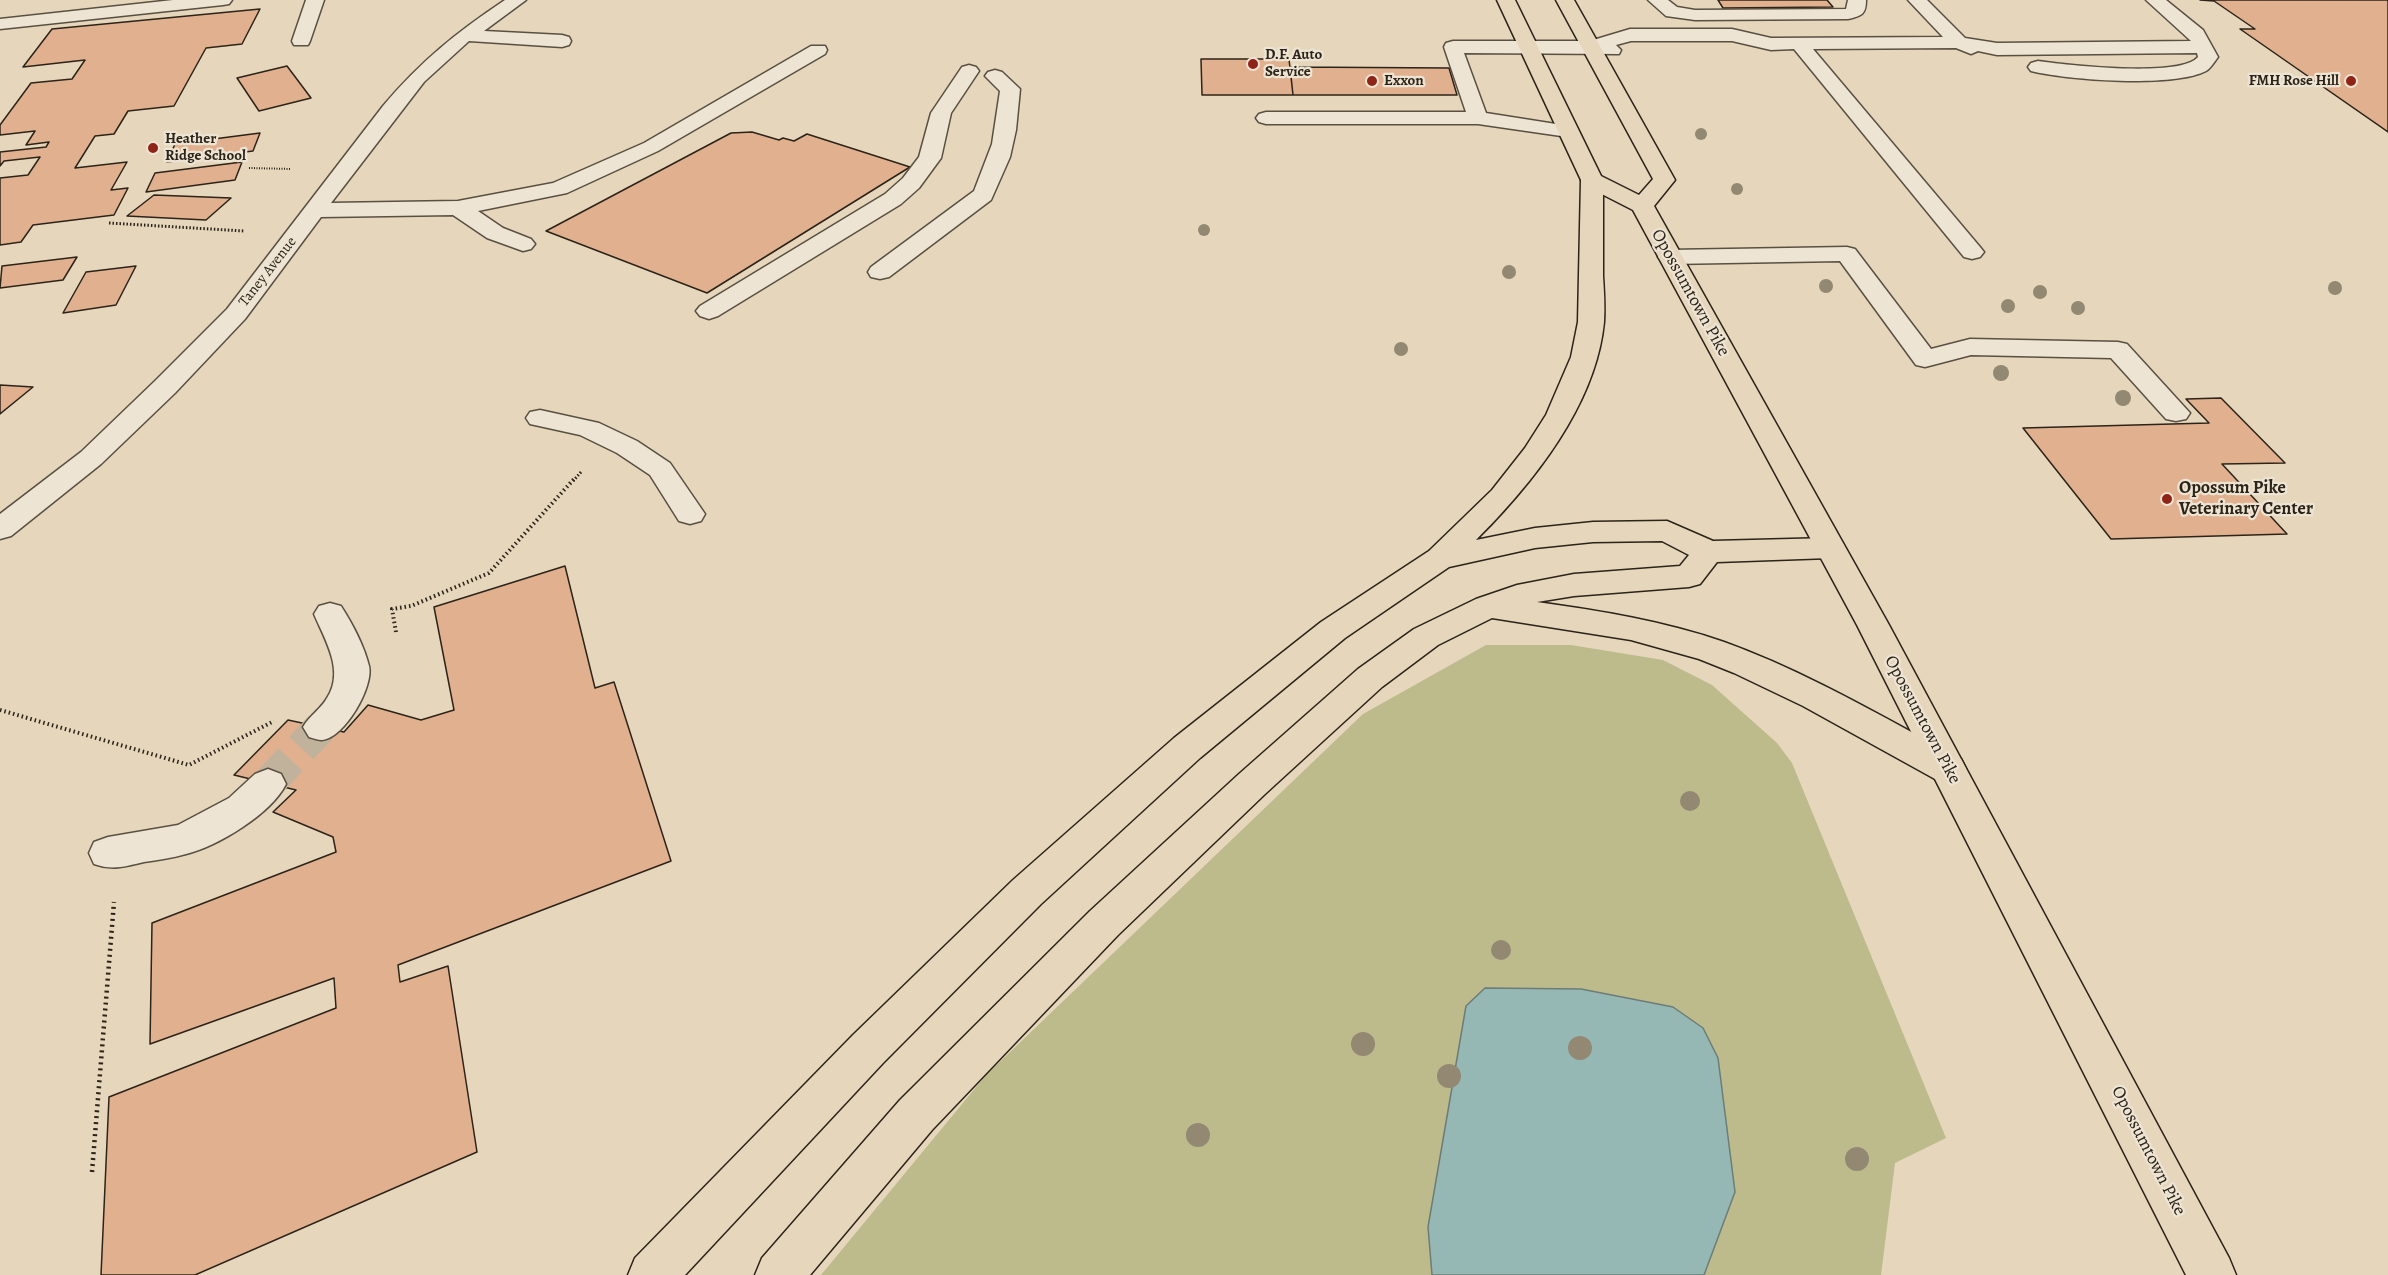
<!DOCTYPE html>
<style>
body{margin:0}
canvas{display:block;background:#e5d6bc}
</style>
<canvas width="2388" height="1275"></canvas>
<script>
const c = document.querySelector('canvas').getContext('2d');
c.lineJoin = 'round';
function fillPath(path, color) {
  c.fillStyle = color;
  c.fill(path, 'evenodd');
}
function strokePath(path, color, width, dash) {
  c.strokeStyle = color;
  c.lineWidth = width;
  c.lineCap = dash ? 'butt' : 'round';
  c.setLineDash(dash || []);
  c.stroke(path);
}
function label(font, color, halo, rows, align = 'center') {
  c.font = font + ' Alegreya,serif';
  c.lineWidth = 4.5;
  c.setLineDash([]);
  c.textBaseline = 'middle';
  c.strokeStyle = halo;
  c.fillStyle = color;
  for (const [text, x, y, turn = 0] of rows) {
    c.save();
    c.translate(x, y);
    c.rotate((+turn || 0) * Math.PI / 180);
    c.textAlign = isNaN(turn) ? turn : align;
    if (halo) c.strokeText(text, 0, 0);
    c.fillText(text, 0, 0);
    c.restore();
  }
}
fillPath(new Path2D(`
 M 1486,645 L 1571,645 L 1663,660 L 1712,685 L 1777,743 L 1792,763 L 1946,1138 L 1895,1163 L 1881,1275 L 1704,1275 L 1735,1192 L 1428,1227 L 1432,1275 L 821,1275 L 986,1075 L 1363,714 Z`), '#bdbb8b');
const water = new Path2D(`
 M 1485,988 L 1581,989 L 1673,1007 L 1703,1028 L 1718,1058 L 1735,1192 L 1704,1275 L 1432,1275 L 1428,1227 L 1466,1006 Z`);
fillPath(water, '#96b8b5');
strokePath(water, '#6c7c77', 1.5);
const building = new Path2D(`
 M 1718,0 L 1827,0 L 1833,7 L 1723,8 Z
 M 2200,0 L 2388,0 L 2388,132 L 2240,29 L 2255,29 L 2214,1 Z
 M 260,9 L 242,44 L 206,48 L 174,106 L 128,111 L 114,134 L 95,136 L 75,168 L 127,162 L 111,190 L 128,188 L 114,215 L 33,225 L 21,242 L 0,245 L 0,178 L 28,175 L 40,157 L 4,161 L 0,166 L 0,152 L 46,147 L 49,142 L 26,145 L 35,131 L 0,135 L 0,125 L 31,83 L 72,79 L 85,60 L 23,67 L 52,29 Z
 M 1201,59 L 1289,59 L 1293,95 L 1202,95 Z
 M 287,66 L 311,98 L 259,111 L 237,78 Z
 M 1290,67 L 1449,68 L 1457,95 L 1293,95 Z
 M 752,132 L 779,140 L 783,138 L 794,141 L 807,134 L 910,167 L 707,293 L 546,231 L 731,133 Z
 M 260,133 L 253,151 L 167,162 L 175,144 Z
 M 242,162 L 235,180 L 146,192 L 155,173 Z
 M 154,195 L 231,198 L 206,220 L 127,216 Z
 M 77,257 L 63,280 L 0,288 L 2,266 Z
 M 136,266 L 116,305 L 63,313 L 86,272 Z
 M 0,385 L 33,387 L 0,414 Z
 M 2221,398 L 2285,463 L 2222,464 L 2287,534 L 2111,539 L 2023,428 L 2209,423 L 2186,399 Z
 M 565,566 L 595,688 L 614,682 L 671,861 L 398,965 L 400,982 L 448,966 L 477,1152 L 195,1275 L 101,1275 L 109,1097 L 336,1008 L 334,978 L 150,1044 L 152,923 L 336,852 L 333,837 L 273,812 L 296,790 L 234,775 L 288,720 L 344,732 L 368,705 L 421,720 L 454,710 L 434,607 Z`);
fillPath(building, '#e0b08f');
strokePath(building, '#2c2319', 1.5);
strokePath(new Path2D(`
 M 268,784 L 321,727`), '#c0b29b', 33, [33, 16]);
const minor = new Path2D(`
 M 173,0 L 232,0 L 229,4 L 223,5 L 0,29 L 0,19 Z
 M 306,0 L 324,0 L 310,41 L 308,45 L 294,45 L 292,41 Z
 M 505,0 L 526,0 L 484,31 L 562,35 L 569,37 L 571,41 L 569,45 L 562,47 L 469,41 L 424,82 L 331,203 L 458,201 L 553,183 L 644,143 L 811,46 L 825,46 L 827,50 L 825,54 L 658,151 L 567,193 L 478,211 L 503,228 L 531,239 L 535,244 L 531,249 L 523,251 L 487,238 L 453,215 L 321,217 L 245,319 L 175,393 L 101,464 L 11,536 L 0,539 L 0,514 L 81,452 L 155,381 L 227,309 L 383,106 C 421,61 457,32 505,0 Z
 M 1648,0 L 1668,0 L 1677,7 L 1695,10 L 1846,9 L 1848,0 L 1866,0 C 1866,14 1862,16 1848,19 L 1695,20 L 1666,16 Z
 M 1908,0 L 1927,0 L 1965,38 L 1997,43 L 2191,41 L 2146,0 L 2166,0 L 2203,30 L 2218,57 C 2214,62 2211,68 2206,71 C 2173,88 2067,80 2031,71 L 2028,67 L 2031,63 L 2038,61 C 2066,65 2181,78 2198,57 L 2197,53 L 1997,55 L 1978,51 L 1971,54 L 1956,48 L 1813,49 L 1980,247 L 1984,252 L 1980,257 L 1972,259 L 1964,257 L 1794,49 L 1771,50 L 1732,41 L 1631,41 L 1616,45 L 1621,50 L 1619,54 L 1464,53 L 1486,113 L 1575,127 L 1578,131 L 1575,135 L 1568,137 L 1478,124 L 1266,124 L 1259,122 L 1256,118 L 1259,114 L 1266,112 L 1466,112 L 1444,47 L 1446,43 L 1453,41 L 1590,41 L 1630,29 L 1732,29 L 1771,38 L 1943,37 Z
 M 969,65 L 976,67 L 979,71 L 951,113 L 941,158 L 919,188 L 901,204 L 718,316 L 709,319 L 700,316 L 696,311 L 700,306 L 885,194 L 903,178 L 919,157 L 931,113 L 962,67 Z
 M 995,70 L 1002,72 L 1020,89 L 1016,130 L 1010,157 L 991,200 L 889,277 L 880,279 L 871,277 L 868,272 L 871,267 L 974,191 L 992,144 L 1000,91 L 985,76 L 988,72 Z
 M 1847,247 L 1855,249 L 1931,349 L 1970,339 L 2118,342 L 2127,344 L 2190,413 L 2186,419 L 2176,421 L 2166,419 L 2111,358 L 1971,355 L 1925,367 L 1916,365 L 1840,261 L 1670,264 L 1662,262 L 1658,257 L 1662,252 L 1670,250 Z
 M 540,410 L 599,423 L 637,441 L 670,463 L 705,514 L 701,521 L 690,524 L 679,521 L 650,475 L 617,453 L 580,435 L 530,424 L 526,418 L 530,412 Z
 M 330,603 L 341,606 C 352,623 364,646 369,666 C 374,686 345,738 322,740 C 318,740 313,738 309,737 L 303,727 C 310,715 321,709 327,698 C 345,671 325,640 314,614 L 319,606 Z
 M 268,769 L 281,774 L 286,784 C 271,814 218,846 186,854 C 172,858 158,860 144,862 C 126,866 113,871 94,864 L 89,853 L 94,842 L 108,837 L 178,825 L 229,798 L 255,774 Z`);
const major = new Path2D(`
 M 1497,0 L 1515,0 L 1601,176 L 1639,195 L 1653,179 L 1556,0 L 1574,0 L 1675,180 L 1654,206 L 1889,625 L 2229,1258 L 2236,1275 L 2186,1275 L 1857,625 L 1633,210 L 1584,185 L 1581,180 Z`);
const highway = new Path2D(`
 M 1592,173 L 1600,175 L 1603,180 C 1603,212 1603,244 1603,276 C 1604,291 1605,307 1604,322 C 1596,405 1533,483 1476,540 L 1535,528 L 1593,522 L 1667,521 L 1713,541 L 1830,538 L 1841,541 L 1845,548 L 1841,555 L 1830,558 L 1717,562 L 1700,584 L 1689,587 L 1574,596 L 1537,602 C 1601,611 1664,621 1724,642 C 1807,672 1883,717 1961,759 L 1966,769 L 1961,779 L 1948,783 L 1935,779 L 1803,706 L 1734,673 L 1699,659 L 1631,640 L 1492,618 L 1438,645 L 1382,687 L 1265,794 L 1118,935 L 932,1130 L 810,1275 L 755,1275 L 762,1258 L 900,1100 L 1090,911 L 1239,774 L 1358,669 L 1414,629 L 1476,599 L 1517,585 L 1574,574 L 1680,566 L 1689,555 L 1662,541 L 1593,542 L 1535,548 L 1449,567 L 1345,638 L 1200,758 L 1041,904 L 883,1063 L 685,1275 L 628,1275 L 635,1258 L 853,1035 L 1013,880 L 1174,738 L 1321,622 L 1429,551 L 1492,490 L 1525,448 L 1546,415 L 1571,357 L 1578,322 L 1581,180 L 1584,175 Z`);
strokePath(minor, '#5a5042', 3);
strokePath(major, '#2c2319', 3);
strokePath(highway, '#2c2319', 3);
strokePath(new Path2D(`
 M 249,168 L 291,169`), '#2c2319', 2, [1, 1.5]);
strokePath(new Path2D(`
 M 109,223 L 244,231
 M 573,481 L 581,472`), '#2c2319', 3, [1.5, 2]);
strokePath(new Path2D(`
 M 396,632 L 392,609 L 411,606 L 489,573 L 574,479
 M 0,710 L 189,765 L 274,721`), '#2c2319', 4, [1.5, 3]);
strokePath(new Path2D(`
 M 92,1172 L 114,902`), '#2c2319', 4.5, [2, 4]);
fillPath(minor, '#eee4d3');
fillPath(major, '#e5d6bc');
fillPath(highway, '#e5d6bc');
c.fillStyle = '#938872';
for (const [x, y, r] of [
 [1701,134,6],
 [1737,189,6],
 [1204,230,6],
 [1509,272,7],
 [1826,286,7],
 [2335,288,7],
 [2040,292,7],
 [2008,306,7],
 [2078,308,7],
 [1401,349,7],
 [2001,373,8],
 [2123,398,8],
 [1690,801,10],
 [1501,950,10],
 [1363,1044,12],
 [1580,1048,12],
 [1449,1076,12],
 [1198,1135,12],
 [1857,1159,12]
]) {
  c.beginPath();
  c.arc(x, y, r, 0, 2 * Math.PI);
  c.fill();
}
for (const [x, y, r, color] of [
 [1253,64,6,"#8f2418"],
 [1372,81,6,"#8f2418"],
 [2351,81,6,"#8f2418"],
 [153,148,6,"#8f2418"],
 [2167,499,6,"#8f2418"]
]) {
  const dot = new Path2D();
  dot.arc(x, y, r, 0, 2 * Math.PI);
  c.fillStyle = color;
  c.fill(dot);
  strokePath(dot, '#eee4d3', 2);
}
label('bold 15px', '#2c2319', '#eee4d3', [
 ["D.F. Auto",1265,55],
 ["Service",1265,72],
 ["Exxon",1384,81],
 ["FMH Rose Hill",2339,81,"right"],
 ["Heather",165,139],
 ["Ridge School",165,156]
], 'left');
label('15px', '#2c2319', '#eee4d3', [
 ["Taney Avenue",268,272,-52]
]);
label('18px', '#2c2319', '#eee4d3', [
 ["Opossumtown Pike",1690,293,61],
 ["Opossumtown Pike",1922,720,62],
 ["Opossumtown Pike",2148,1151,63]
]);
label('bold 18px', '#2c2319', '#eee4d3', [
 ["Opossum Pike",2179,489],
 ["Veterinary Center",2179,510]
], 'left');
</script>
